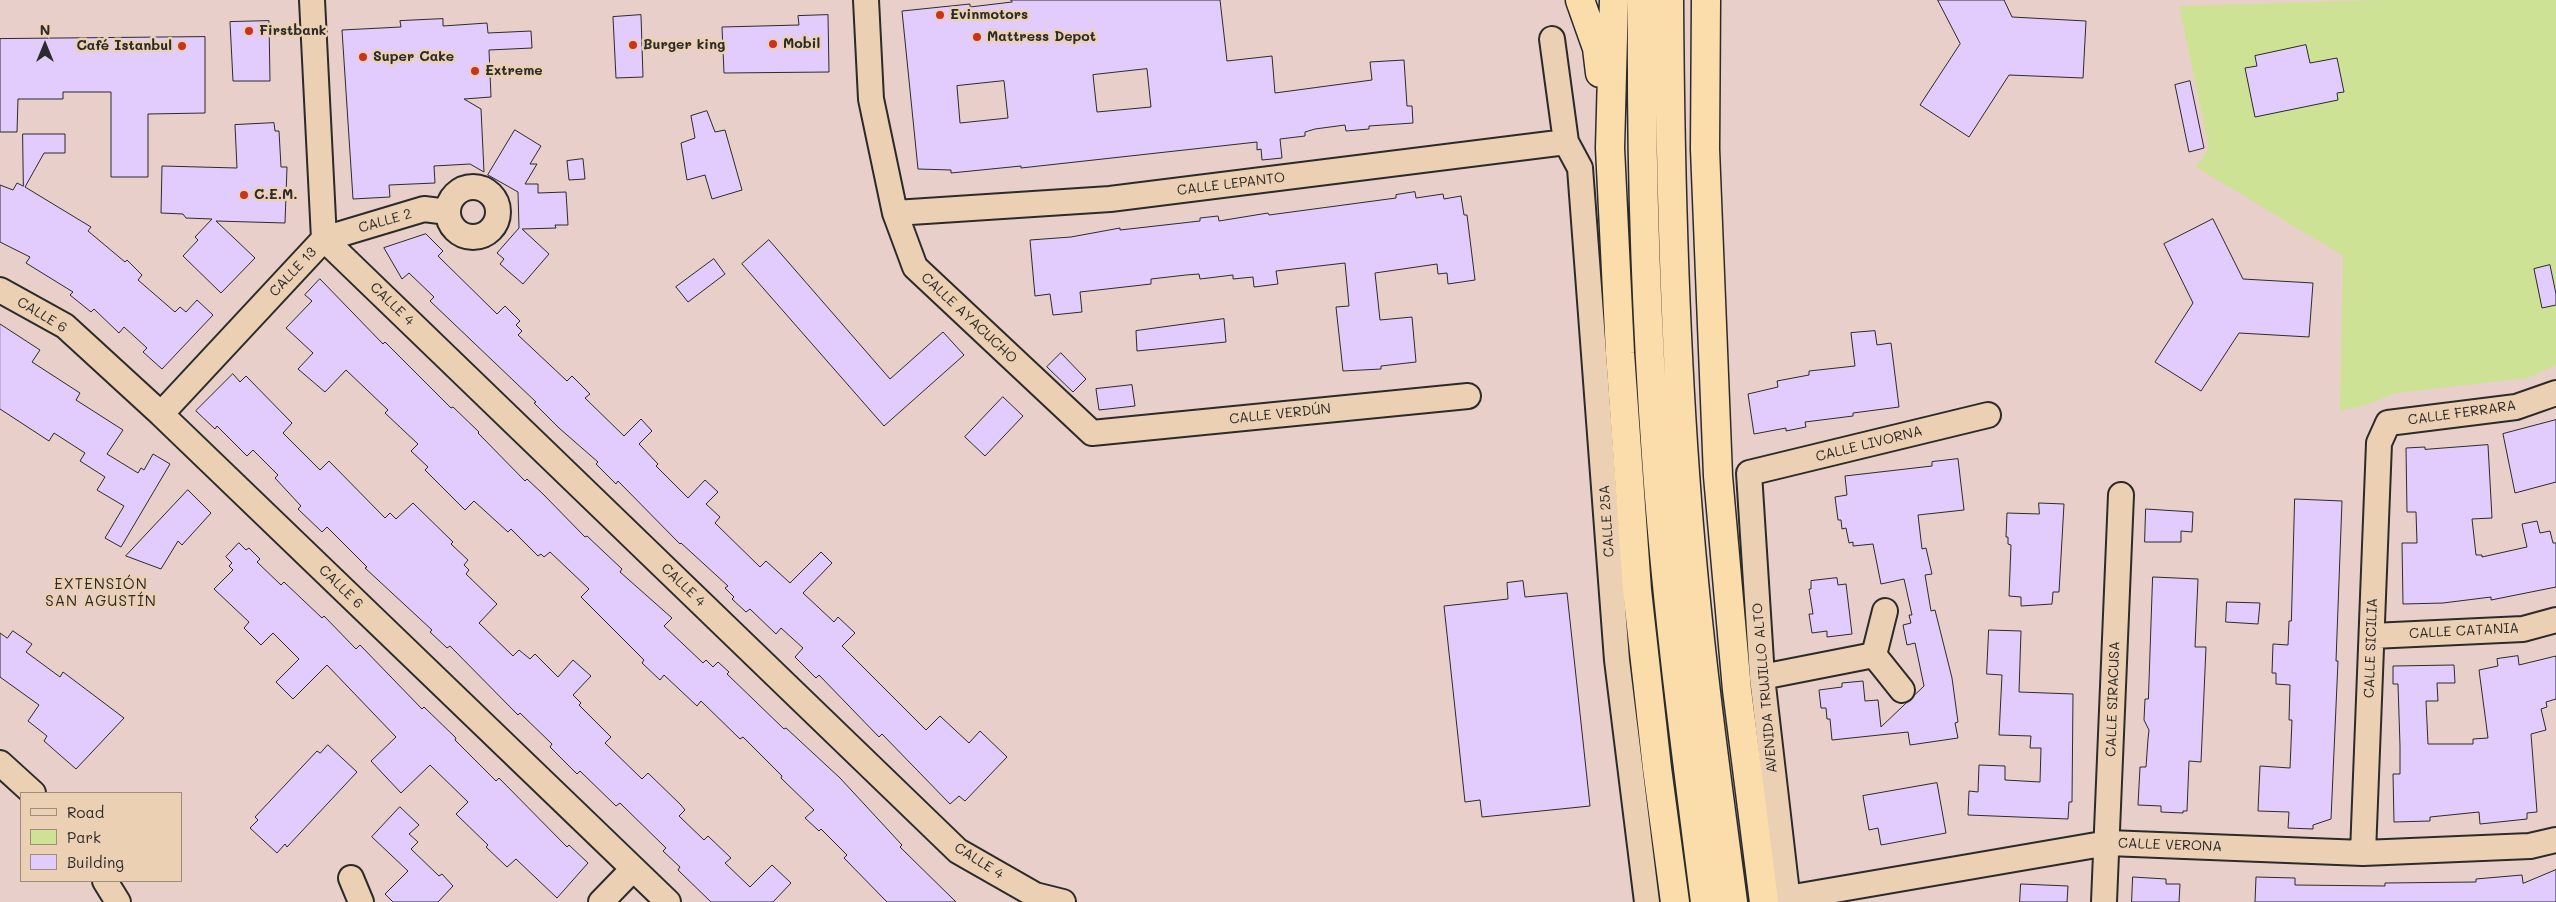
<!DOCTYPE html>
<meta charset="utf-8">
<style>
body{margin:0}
#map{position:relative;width:2556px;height:902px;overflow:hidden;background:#e9cfc9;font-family:Mali,sans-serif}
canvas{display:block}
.legend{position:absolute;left:20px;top:792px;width:162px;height:90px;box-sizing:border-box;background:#ecd0b3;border:1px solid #9f8e7d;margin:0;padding:6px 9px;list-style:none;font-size:15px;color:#2b2b2b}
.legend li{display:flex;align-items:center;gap:10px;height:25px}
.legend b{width:25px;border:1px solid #9f8e7d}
.north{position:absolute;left:20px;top:20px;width:50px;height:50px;-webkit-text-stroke:4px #ecd0b3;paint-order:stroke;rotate:0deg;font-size:14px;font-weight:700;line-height:20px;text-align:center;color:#2b2b2b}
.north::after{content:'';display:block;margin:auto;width:18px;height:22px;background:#2b2b2b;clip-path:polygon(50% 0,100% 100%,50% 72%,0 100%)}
</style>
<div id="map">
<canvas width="2556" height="902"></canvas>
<ul class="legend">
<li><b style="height:6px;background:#ecd0b3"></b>Road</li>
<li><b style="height:14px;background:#cee296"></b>Park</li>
<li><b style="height:14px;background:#e1ccfd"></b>Building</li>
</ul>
<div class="north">N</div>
</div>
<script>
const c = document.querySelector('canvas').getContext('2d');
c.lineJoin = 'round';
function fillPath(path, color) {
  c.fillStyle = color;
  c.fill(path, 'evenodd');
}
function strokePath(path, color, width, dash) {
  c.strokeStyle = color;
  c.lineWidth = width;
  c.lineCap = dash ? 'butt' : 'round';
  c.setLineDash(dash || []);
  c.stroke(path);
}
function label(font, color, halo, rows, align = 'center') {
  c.font = font + ' Mali,sans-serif';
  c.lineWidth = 5;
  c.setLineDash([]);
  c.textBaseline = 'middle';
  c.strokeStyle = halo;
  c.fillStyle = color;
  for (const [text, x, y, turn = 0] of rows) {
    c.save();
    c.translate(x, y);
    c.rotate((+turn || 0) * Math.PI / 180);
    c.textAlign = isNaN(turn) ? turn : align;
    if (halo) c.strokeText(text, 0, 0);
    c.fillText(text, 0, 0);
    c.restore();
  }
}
fillPath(new Path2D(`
 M 2382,0 L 2556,0 L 2556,365 L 2528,378 L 2396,393 L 2366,405 L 2340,411 L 2343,256 L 2196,167 L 2209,148 L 2179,6 Z`), '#cee296');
const building = new Path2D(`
 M 1011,0 L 1220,0 L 1227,61 L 1272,56 L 1275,93 L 1372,80 L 1370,62 L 1404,60 L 1407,106 L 1412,106 L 1413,123 L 1369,126 L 1369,129 L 1346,131 L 1345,125 L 1315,129 L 1305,132 L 1305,136 L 1280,139 L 1282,158 L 1262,160 L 1261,149 L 1257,150 L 1257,142 L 1021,168 L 1021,166 L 951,173 L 951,170 L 918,169 L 902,11 L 970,4 L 970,7 L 1012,2 ZM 1147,69 L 1151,107 L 1097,112 L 1093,75 ZM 1004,81 L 1008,118 L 960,123 L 957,86 Z
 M 1938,0 L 2004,0 L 2012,17 L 2086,21 L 2083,78 L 2009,75 L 1969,137 L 1920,105 L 1960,44 Z
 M 641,15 L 643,77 L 616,78 L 613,17 Z
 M 828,15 L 829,72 L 724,73 L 722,27 L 799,25 L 798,16 Z
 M 443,19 L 443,26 L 487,23 L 488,33 L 531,31 L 532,48 L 489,50 L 491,97 L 464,99 L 481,109 L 484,172 L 470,164 L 434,166 L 435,183 L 389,185 L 390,197 L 353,199 L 342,30 L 401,27 L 400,21 Z
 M 269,21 L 270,81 L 233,81 L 230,22 Z
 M 205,37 L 205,113 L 148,114 L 148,177 L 111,177 L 111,92 L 63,92 L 63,99 L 18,99 L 17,132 L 0,132 L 0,39 Z
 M 2306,45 L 2310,63 L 2337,58 L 2344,92 L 2337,93 L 2338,100 L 2255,117 L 2245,68 L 2257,66 L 2255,56 Z
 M 2190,81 L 2204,148 L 2189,152 L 2175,85 Z
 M 707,111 L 715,132 L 725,130 L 742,190 L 712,199 L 705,175 L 687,180 L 681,143 L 695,138 L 691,116 Z
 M 274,123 L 275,131 L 279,131 L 281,167 L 287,167 L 285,223 L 216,221 L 255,258 L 221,293 L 183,256 L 198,240 L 195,237 L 212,219 L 186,218 L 183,214 L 161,213 L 162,166 L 237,168 L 235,125 Z
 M 515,130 L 541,146 L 530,164 L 537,164 L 525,184 L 538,184 L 538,193 L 566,192 L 568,225 L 555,225 L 556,228 L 522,229 L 549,254 L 523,284 L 500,264 L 504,259 L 497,253 L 519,228 L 518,192 L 488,175 Z
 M 23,134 L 65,134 L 65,153 L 44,153 L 25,187 L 91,227 L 88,231 L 125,262 L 127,260 L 142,275 L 138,280 L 175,312 L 180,307 L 186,312 L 197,300 L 213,315 L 162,369 L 143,352 L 147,348 L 124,327 L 119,333 L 94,309 L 91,312 L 70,295 L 73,292 L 26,263 L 30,257 L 0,242 L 0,185 L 13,190 L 17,183 L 23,186 Z
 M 583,159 L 585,179 L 569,180 L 567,161 Z
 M 1415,192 L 1416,198 L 1443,194 L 1444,199 L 1461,196 L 1464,215 L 1467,215 L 1475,280 L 1448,284 L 1447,273 L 1438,274 L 1437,264 L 1375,273 L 1380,320 L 1412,317 L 1416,362 L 1381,366 L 1381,369 L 1343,371 L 1336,307 L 1349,306 L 1345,263 L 1276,271 L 1278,284 L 1254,287 L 1253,277 L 1233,279 L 1233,275 L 1200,279 L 1199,274 L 1186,275 L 1151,279 L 1151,284 L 1080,292 L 1082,312 L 1053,315 L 1050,294 L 1035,296 L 1030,240 L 1071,237 L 1120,228 L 1120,230 L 1200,221 L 1200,218 L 1218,216 L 1219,221 L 1268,213 L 1269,215 L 1396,198 L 1396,195 Z
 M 2213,219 L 2243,279 L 2313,283 L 2309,337 L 2239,333 L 2201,391 L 2155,362 L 2193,303 L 2164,244 Z
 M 426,234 L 443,251 L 438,256 L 497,314 L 505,306 L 520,321 L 516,325 L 522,331 L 518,335 L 567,381 L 572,376 L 590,394 L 585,398 L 624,436 L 641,419 L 652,431 L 639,444 L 658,464 L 656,466 L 688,498 L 705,480 L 718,492 L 706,504 L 720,517 L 715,523 L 760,567 L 766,561 L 790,583 L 821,552 L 832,563 L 803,593 L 834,622 L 838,617 L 855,633 L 842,646 L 926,730 L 940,716 L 969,743 L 980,731 L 1007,757 L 965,801 L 959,796 L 950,804 L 882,734 L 879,737 L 819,675 L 816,678 L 795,657 L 803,648 L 781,628 L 776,634 L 750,609 L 746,612 L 732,599 L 734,597 L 725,588 L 728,586 L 681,543 L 680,544 L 618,481 L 616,484 L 596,464 L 598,462 L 559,428 L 534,403 L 536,402 L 430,301 L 434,297 L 409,273 L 402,279 L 384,248 Z
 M 769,240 L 890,379 L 943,332 L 964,355 L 884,426 L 742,264 Z
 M 714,259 L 725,274 L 688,302 L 676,287 Z
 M 2550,265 L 2556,294 L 2556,305 L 2542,308 L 2534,269 Z
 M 320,279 L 383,344 L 385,342 L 451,408 L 453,407 L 479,432 L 478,433 L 525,481 L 527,479 L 543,494 L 585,537 L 587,536 L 622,569 L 620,572 L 672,618 L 664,626 L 703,663 L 706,660 L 713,667 L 718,662 L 729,672 L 727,674 L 784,729 L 786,728 L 840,778 L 902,845 L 900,847 L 956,902 L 887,902 L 844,858 L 847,855 L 821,829 L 819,831 L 805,818 L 814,810 L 781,778 L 782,776 L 743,737 L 740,739 L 701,701 L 697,706 L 664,675 L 660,680 L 642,663 L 644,660 L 581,597 L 589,589 L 550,552 L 544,557 L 541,554 L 538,556 L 511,529 L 508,532 L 474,501 L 465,510 L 425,470 L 428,467 L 411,451 L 418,444 L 385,413 L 388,410 L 346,370 L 325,392 L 298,369 L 313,353 L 286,328 L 312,301 L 305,295 Z
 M 1224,319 L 1226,342 L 1137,351 L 1136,331 Z
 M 0,324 L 40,350 L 32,362 L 80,393 L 76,400 L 123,430 L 107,454 L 138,473 L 141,468 L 144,470 L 153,454 L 170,464 L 121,547 L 105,538 L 124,506 L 97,490 L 105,477 L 80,461 L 85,453 L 54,433 L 49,441 L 0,409 Z
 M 1875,331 L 1877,345 L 1891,343 L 1899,407 L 1853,413 L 1853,416 L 1805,422 L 1806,427 L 1786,431 L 1786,428 L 1754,434 L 1748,394 L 1778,387 L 1777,381 L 1809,375 L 1809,371 L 1855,366 L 1851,333 Z
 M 1061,353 L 1086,379 L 1073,392 L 1047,367 Z
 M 233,374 L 240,382 L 246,376 L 292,423 L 283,433 L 320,470 L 329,461 L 385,518 L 390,513 L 396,519 L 413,503 L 453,542 L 451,544 L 468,560 L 464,565 L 469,570 L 466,574 L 497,604 L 479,623 L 513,656 L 519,650 L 530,659 L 535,654 L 558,677 L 573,660 L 591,676 L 573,695 L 581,703 L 579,705 L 611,737 L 605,743 L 642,779 L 648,773 L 681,805 L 685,810 L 679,816 L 704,840 L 708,836 L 731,858 L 725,863 L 750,887 L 772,865 L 791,883 L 773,902 L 711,902 L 678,870 L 680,867 L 663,851 L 666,848 L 620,803 L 616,806 L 580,771 L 577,774 L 550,747 L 552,744 L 520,713 L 518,715 L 450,646 L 447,648 L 430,632 L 432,630 L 365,568 L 367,567 L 327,527 L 322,532 L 298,509 L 301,506 L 275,478 L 278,475 L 253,450 L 247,456 L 217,426 L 215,429 L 196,411 Z
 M 1132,385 L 1135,406 L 1099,410 L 1096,389 Z
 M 1003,397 L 1023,416 L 985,456 L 965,437 Z
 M 2556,420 L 2556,482 L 2515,493 L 2503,434 Z
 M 2488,445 L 2492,518 L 2472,519 L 2476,555 L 2482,555 L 2482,557 L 2527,547 L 2522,524 L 2537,521 L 2540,533 L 2550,531 L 2553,543 L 2556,543 L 2556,587 L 2491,600 L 2491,597 L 2443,603 L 2403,604 L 2402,543 L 2417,543 L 2416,512 L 2407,512 L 2406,448 L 2425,447 L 2425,449 Z
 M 1958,459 L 1964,510 L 1918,515 L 1922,549 L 1926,548 L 1932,574 L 1925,575 L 1931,611 L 1935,610 L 1952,678 L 1958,722 L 1955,723 L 1958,738 L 1910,745 L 1908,732 L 1832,740 L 1830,719 L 1827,719 L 1826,708 L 1821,708 L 1819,690 L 1842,687 L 1842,683 L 1863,681 L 1865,701 L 1878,700 L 1881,727 L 1924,686 L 1915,643 L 1907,645 L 1903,625 L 1911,623 L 1909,615 L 1912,615 L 1904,579 L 1881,584 L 1873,544 L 1853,546 L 1853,542 L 1849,543 L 1846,528 L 1842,529 L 1841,520 L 1838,520 L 1835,497 L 1847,495 L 1845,476 L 1932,466 L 1932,462 Z
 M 188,490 L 211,513 L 182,545 L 178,541 L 161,569 L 126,556 Z
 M 2295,499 L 2342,501 L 2336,661 L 2338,661 L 2331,819 L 2313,825 L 2313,829 L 2288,828 L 2289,812 L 2258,811 L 2260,766 L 2290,768 L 2292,720 L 2289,720 L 2290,685 L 2276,684 L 2276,673 L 2272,673 L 2273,644 L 2288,645 L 2289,621 L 2291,621 Z
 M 2039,503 L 2064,504 L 2059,592 L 2053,592 L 2052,604 L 2021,606 L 2021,597 L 2009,596 L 2011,545 L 2008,544 L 2008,537 L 2006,537 L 2007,513 L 2039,514 Z
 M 2146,509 L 2193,512 L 2192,532 L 2181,531 L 2181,542 L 2145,542 Z
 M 239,543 L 246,550 L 249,548 L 260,559 L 257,562 L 281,585 L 284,582 L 322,618 L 324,616 L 356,649 L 360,645 L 422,709 L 424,707 L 456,738 L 455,740 L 496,781 L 499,778 L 567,847 L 569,845 L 588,863 L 557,898 L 516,859 L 507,867 L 486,847 L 488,845 L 456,814 L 468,802 L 430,765 L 401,793 L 371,761 L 396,737 L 327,665 L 293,699 L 276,682 L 299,659 L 273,633 L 261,645 L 244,628 L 249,622 L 214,589 L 233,570 L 229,566 L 232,563 L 226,557 Z
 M 2153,577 L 2198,579 L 2195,647 L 2206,647 L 2201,762 L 2189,761 L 2187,811 L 2183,811 L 2183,813 L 2161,812 L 2161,806 L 2138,805 L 2140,767 L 2146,767 L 2148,739 L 2149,730 L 2144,720 L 2145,699 L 2148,699 Z
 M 1837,578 L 1838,585 L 1846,584 L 1852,634 L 1827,637 L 1827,631 L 1812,633 L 1809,614 L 1813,614 L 1809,589 L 1811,589 L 1811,581 Z
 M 1523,581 L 1525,597 L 1567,593 L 1590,806 L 1482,817 L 1480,800 L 1465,802 L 1444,606 L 1508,599 L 1507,583 Z
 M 2227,602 L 2260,603 L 2258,624 L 2226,622 Z
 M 1989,630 L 2021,631 L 2019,692 L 2073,694 L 2072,802 L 2069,802 L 2068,819 L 1968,815 L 1969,791 L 1978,792 L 1979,765 L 2005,766 L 2005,780 L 2040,782 L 2041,748 L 2030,748 L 2031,736 L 1999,735 L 2002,675 L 1987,674 Z
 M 13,631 L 32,644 L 26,652 L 60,677 L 63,672 L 124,718 L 76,769 L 44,741 L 47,736 L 28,721 L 39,705 L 0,677 L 0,633 L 7,638 Z
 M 2518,656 L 2519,665 L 2556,656 L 2556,699 L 2546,702 L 2547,707 L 2541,709 L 2546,730 L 2531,734 L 2537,812 L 2527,813 L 2527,819 L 2480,824 L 2479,812 L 2430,817 L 2430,821 L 2394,822 L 2393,774 L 2400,774 L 2400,746 L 2398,684 L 2393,684 L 2393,666 L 2454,665 L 2455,683 L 2437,683 L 2438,701 L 2426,701 L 2428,744 L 2473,744 L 2473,739 L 2488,738 L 2479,670 L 2498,666 L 2497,659 Z
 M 328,745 L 357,772 L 287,847 L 285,844 L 277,853 L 250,828 L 258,820 L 255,817 L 317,751 L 320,753 Z
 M 1937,783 L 1946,833 L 1881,845 L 1878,828 L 1869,830 L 1863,796 Z
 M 400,807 L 419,825 L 409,834 L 418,842 L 411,849 L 439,876 L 442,874 L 453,886 L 438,902 L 393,902 L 385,894 L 408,871 L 372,837 Z
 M 2556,870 L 2556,902 L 2255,902 L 2256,877 L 2295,878 L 2295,885 L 2385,886 L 2385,883 L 2476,882 L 2476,879 L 2522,875 L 2523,883 Z
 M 2133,877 L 2166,879 L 2166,884 L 2180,884 L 2179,902 L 2132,902 Z
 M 2021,884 L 2068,886 L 2067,902 L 2020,902 Z`);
fillPath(building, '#e1ccfd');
strokePath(building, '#2b2b2b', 1);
const street = new Path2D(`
 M 866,0 L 871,99 L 895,213 L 915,267 L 1092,433 L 1468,396
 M 1552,39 L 1566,142 L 1580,168 L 1617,660 L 1647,902
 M448 212a25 25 0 1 1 50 0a25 25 0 1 1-50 0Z
 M 895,213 L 1110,199 L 1566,142
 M 324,239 L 958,851 L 1035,895 L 1063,902
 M 324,239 L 424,209 L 448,212
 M 0,290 L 65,326 L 161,414 L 668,902
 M 161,414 L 324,239 L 312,0
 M 2372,636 L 2523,629 L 2556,620
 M 1874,655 L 1902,690
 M 1874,655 L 1885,611
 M 1762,677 L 1874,655
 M 0,763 L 33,793
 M 2363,853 L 2379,443 L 2388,423 L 2516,407 L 2556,393
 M 351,878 L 361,902
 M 105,881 L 118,902
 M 1788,898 L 2108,843 L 2363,853 L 2530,846 L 2556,840
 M 601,902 L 633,869
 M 1788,902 L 1762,677 L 1749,473 L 1988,415
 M 2104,902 L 2121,495`);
const highway = new Path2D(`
 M 1580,0 L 1597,48 L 1600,73
 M 1614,0 L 1610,148 L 1620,353 L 1637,590 L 1657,768 L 1675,902
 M 1642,0 C 1641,152 1645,303 1656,455 C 1666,604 1686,753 1705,902
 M 1669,0 C 1670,167 1674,333 1687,500 C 1697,634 1715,768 1733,902
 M 1706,0 L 1705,149 L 1718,476 L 1737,690 L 1764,902`);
strokePath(street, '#2b2b2b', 28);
strokePath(highway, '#2b2b2b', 31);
strokePath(street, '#ecd0b3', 24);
strokePath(highway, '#fbddab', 28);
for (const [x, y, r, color] of [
 [940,15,5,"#c8321e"],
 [249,31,5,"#c8321e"],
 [977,37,5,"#c8321e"],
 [773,44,5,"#c8321e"],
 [633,45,5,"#c8321e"],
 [182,46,5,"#c8321e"],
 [363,57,5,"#c8321e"],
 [475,71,5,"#c8321e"],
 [244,195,5,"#c8321e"]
]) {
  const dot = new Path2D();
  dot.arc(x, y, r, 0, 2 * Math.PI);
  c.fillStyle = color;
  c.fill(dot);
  strokePath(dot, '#ecd0b3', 2);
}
label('bold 14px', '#2b2b2b', '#ecd0b3', [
 ["Evinmotors",950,15],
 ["Firstbank",259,31],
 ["Mattress Depot",987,37],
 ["Mobil",783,44],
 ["Burger king",643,45],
 ["Café Istanbul",172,46,"right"],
 ["Super Cake",373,57],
 ["Extreme",485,71],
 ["C.E.M.",254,195]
], 'left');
label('14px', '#2b2b2b', '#ecd0b3', [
 ["CALLE LEPANTO",1231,184,-7],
 ["CALLE 2",385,221,-16],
 ["CALLE 13",293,272,-47],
 ["CALLE 4",392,304,44],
 ["CALLE 6",42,315,31],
 ["CALLE AYACUCHO",969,318,43],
 ["CALLE FERRARA",2462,413,-8],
 ["CALLE VERDÚN",1280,414,-6],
 ["CALLE LIVORNA",1869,444,-14],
 ["CALLE 25A",1607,521,-94],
 ["CALLE 4",683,585,44],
 ["CALLE 6",341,587,44],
 ["CALLE CATANIA",2464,631,-3],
 ["CALLE SICILIA",2371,648,-88],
 ["AVENIDA TRUJILLO ALTO",1765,688,-95],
 ["CALLE SIRACUSA",2113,699,-88],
 ["CALLE VERONA",2170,845,2],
 ["CALLE 4",979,861,32]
]);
c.letterSpacing = '1px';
label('15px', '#2b2b2b', '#ecd0b3', [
 ["EXTENSIÓN",101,584],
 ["SAN AGUSTÍN",101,601]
]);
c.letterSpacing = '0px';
</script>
